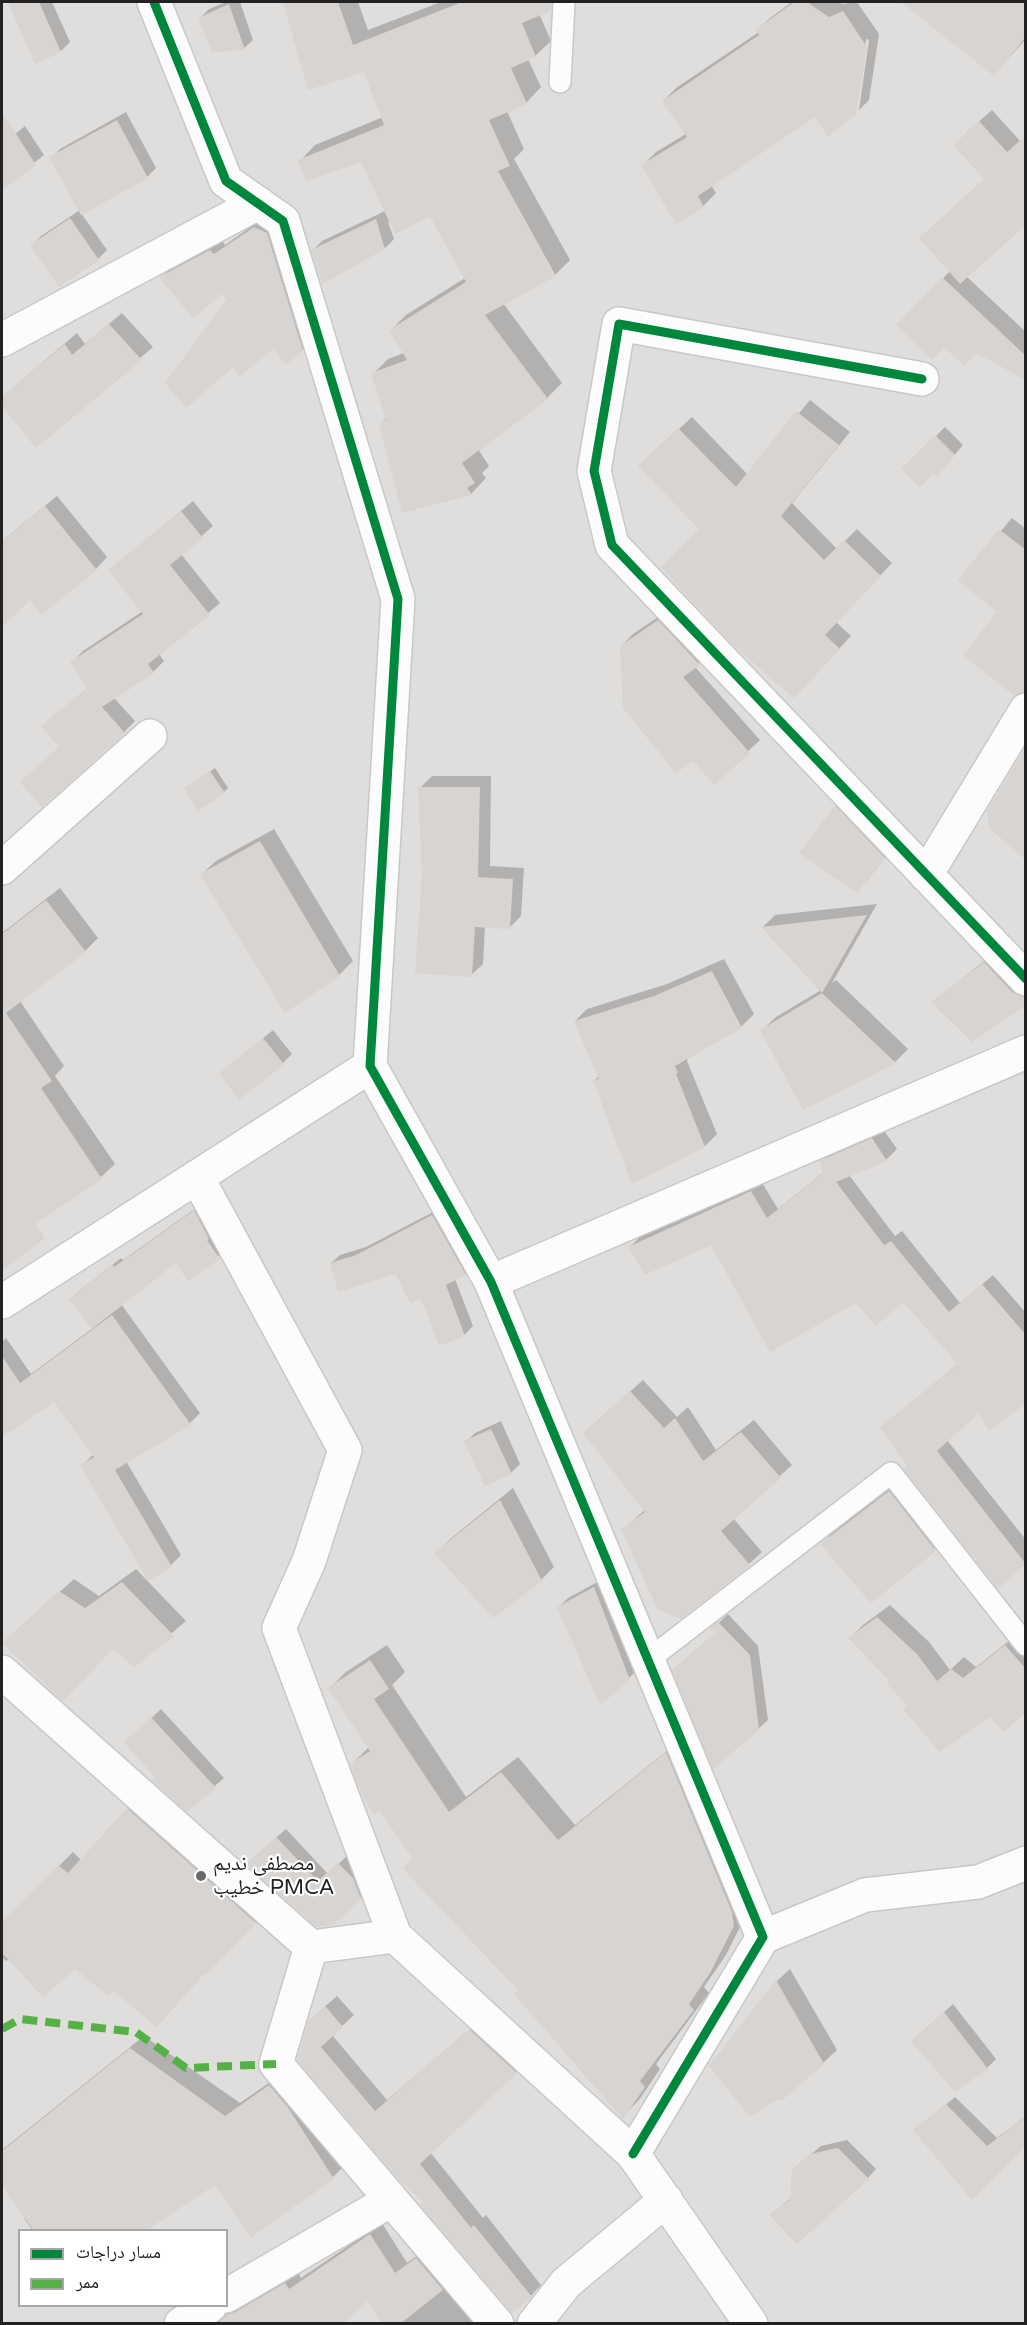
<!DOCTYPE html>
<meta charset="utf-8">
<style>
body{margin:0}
#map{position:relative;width:1027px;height:2325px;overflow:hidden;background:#f0eeeb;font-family:"Varela Round","Noto Naskh Arabic",sans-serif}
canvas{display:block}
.frame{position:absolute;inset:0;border:3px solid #222;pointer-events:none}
.legend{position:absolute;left:18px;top:2229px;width:210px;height:78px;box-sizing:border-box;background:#fff;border:2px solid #a7a7a7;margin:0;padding:8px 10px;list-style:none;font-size:18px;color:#222}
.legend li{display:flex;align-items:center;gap:12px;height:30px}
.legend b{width:30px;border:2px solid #a7a7a7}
</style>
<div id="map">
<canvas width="1027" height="2325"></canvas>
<div class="frame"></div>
<ul class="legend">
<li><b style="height:8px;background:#00873e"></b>مسار دراجات</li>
<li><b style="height:8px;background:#55b145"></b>ممر</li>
</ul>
</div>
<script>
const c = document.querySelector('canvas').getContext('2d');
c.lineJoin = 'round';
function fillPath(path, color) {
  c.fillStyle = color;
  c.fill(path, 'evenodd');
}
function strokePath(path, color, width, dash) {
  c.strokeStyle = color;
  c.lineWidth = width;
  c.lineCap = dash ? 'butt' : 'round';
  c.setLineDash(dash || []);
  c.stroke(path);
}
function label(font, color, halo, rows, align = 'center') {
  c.font = font + ' "Varela Round","Noto Naskh Arabic",sans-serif';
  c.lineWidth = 4.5;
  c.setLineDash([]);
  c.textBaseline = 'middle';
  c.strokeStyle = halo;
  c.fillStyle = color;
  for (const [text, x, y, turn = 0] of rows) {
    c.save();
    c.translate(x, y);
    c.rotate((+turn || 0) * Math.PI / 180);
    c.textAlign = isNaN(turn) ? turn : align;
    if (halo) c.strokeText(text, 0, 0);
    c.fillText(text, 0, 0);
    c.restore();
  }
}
fillPath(new Path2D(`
 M 2,2 L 1025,2 L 1025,2323 L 2,2324 ZM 20,2230 L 226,2230 L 226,2306 L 20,2306 Z`), '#dfdedc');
fillPath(new Path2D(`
 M 18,2 L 52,2 L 70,42 L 61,51 L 36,62 L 12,7 Z
 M 226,2 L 240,2 L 253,40 L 244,48 L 200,18 L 209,9 Z
 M 284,2 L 358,2 L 368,30 L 441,2 L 547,2 L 538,11 L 551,41 L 535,56 L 528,59 L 541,87 L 526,103 L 507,111 L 524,149 L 514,159 L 570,260 L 555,275 L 503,303 L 562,383 L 547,398 L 478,449 L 489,466 L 482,473 L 486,478 L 471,494 L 403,511 L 380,424 L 387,417 L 373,374 L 388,359 L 404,353 L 391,330 L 406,315 L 465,278 L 431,214 L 388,222 L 394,239 L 385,248 L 313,250 L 322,241 L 385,211 L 362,160 L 300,161 L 315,145 L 383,117 L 365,70 L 309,89 Z
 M 792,2 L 838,2 L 842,4 L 857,2 L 879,34 L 869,100 L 859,110 L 869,40 L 866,39 L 855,114 L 815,115 L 711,185 L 716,193 L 703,206 L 643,165 L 656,152 L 686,134 L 663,101 L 676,88 L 759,32 L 757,30 L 770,18 Z
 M 903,2 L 1026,2 L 1026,39 L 994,74 Z
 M 992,110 L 1020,141 L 966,276 L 1026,332 L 1026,378 L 976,352 L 944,346 L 898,325 L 950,271 L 986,179 L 967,132 Z
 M 126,112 L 156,168 L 147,177 L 81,213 L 107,250 L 98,259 L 32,245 L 41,236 L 80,210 L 51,158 L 60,149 Z
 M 25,126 L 44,155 L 2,188 L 2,145 Z
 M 266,216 L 313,339 L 302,350 L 222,292 L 162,277 L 172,266 L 222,240 L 225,245 Z
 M 122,313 L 153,347 L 37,446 L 2,403 L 2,397 L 77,333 L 85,344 Z
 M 810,400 L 850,432 L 792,503 L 837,549 L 857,529 L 892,563 L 836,622 L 851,636 L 806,684 L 652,454 L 692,417 L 748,475 Z
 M 945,427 L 963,445 L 945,466 L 933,472 L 903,469 Z
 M 57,496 L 107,557 L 96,569 L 30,598 L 2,625 L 2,541 Z
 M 193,501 L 213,526 L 181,554 L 220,603 L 159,654 L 164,661 L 153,672 L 114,698 L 135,721 L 124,732 L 60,746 L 54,716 L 89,687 L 72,662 L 83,651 L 143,611 L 110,570 Z
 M 1012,518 L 1026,529 L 1026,690 L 999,612 L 960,579 Z
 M 670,609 L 711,652 L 695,667 L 760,740 L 714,783 L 621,646 L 633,634 Z
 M 215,768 L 228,788 L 224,792 L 185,788 Z
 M 432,776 L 491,776 L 490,866 L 524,868 L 521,916 L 509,928 L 485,926 L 483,964 L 471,975 L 423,875 L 420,788 Z
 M 844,798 L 892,848 L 866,882 L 836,806 Z
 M 274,829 L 353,961 L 339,975 L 202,874 L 216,861 Z
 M 60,888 L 98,938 L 85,951 L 20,1001 L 64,1066 L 55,1076 L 115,1164 L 101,1177 L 46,1215 L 2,1150 L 2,998 L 11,991 L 2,979 L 2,933 Z
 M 877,904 L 832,983 L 836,980 L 908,1049 L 895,1062 L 804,1108 L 762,1030 L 776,1017 L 821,990 L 763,927 L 775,915 Z
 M 993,954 L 1026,986 L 1026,1003 L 933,1002 Z
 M 724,959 L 754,1014 L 742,1026 L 688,1057 L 687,1061 L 717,1134 L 705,1146 L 594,1081 L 599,1076 L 575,1021 L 587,1009 L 667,984 Z
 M 273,1030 L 292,1054 L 283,1063 L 221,1073 Z
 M 883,1129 L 897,1149 L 886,1160 L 849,1175 L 895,1236 L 902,1231 L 960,1303 L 993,1275 L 1026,1313 L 1026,1401 L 980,1411 L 947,1440 L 1026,1540 L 1026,1562 L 998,1586 L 882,1427 L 959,1363 L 903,1300 L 857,1301 L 712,1243 L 630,1247 L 640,1237 L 761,1181 L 778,1209 L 824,1172 L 821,1162 L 831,1151 Z
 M 2,1200 L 35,1241 L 2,1269 Z
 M 203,1203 L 227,1249 L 189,1278 L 176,1261 L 121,1304 L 200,1413 L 190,1423 L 126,1461 L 181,1555 L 171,1565 L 82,1465 L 94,1454 L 54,1400 L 2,1435 L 2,1342 L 6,1338 L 31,1374 L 93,1328 L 71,1299 L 79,1291 L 121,1258 L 123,1260 Z
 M 441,1208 L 473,1265 L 465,1274 L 455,1279 L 473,1326 L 464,1335 L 395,1272 L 331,1263 L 340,1255 L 366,1247 Z
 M 643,1380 L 677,1417 L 688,1407 L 716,1450 L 754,1420 L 792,1465 L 733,1518 L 762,1552 L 749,1564 L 680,1617 L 623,1529 L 645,1510 L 597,1421 Z
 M 501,1421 L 520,1464 L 511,1473 L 466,1442 L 475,1433 Z
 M 903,1479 L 948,1536 L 935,1549 L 822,1544 L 835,1530 Z
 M 513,1488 L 554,1567 L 541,1580 L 436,1553 L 449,1540 Z
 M 136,1569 L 186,1621 L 134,1665 L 113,1647 L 3,1643 L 74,1579 L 99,1596 Z
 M 603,1579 L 638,1669 L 629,1678 L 559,1607 L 568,1598 Z
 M 890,1605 L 929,1642 L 950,1670 L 964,1657 L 976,1667 L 1018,1634 L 1026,1642 L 1026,1710 L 990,1715 L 909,1705 L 889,1678 L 850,1638 L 863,1625 Z
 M 728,1614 L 758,1646 L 768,1720 L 758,1729 L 718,1631 L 712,1629 Z
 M 387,1645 L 405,1672 L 392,1685 L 466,1797 L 518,1757 L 575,1825 L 683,1738 L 749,1909 L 726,1955 L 704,1987 L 709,1993 L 656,2064 L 660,2069 L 639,2100 L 623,2116 L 413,1858 L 352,1764 L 369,1747 L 330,1688 L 346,1672 Z
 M 161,1709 L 224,1778 L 187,1810 L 126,1742 Z
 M 141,1796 L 268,1909 L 207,1972 L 206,1971 L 157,2025 L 114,1989 L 75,1967 L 9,1959 L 6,1961 L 2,1957 L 2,1923 L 73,1852 L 81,1860 Z
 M 286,1829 L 328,1874 L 348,1855 L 369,1889 L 332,1924 L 257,1855 Z
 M 790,1969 L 837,2050 L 823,2063 L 711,2066 L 777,1981 Z
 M 337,1996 L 354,2015 L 332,2035 L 387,2100 L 482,2019 L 528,2061 L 430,2152 L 483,2218 L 486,2215 L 541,2285 L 530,2297 L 425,2202 L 299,2059 L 322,2009 Z
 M 953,2004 L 996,2059 L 987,2068 L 955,2090 L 922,2032 Z
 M 144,2036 L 240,2103 L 283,2073 L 346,2164 L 333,2177 L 215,2183 L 145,2230 L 32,2230 L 24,2218 L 25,2216 L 2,2182 L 2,2150 Z
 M 955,2097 L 997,2138 L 1026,2116 L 1026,2144 L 972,2197 L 915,2130 Z
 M 847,2140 L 876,2169 L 868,2178 L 771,2215 L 791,2198 L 803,2161 L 821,2146 Z
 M 382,2223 L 407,2263 L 429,2247 L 494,2323 L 385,2324 L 367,2299 L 341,2324 L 212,2324 L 232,2311 L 240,2303 L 298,2272 L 301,2278 Z`), '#0003');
fillPath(new Path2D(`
 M 8,2 L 39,2 L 61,52 L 35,64 Z
 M 283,2 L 338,2 L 353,45 L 462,2 L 551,2 L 551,11 L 522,23 L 536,57 L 511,68 L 527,104 L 489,120 L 510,166 L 498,171 L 556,276 L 485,315 L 548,399 L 462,463 L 475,483 L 467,488 L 472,495 L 402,513 L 379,424 L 386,419 L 371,373 L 407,360 L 389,330 L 466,282 L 430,216 L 395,234 L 361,162 L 306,181 L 298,160 L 384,125 L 364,72 L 308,90 Z
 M 794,2 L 807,2 L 829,17 L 843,11 L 867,47 L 856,114 L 828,137 L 815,117 L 698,196 L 704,207 L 676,224 L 641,165 L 687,137 L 662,101 L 759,35 L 755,30 Z
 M 901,2 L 1026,2 L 1026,37 L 994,76 Z
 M 229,4 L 245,50 L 212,52 L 198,18 Z
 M 2,112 L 36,165 L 2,190 Z
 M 117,120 L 148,178 L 81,215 L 49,157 Z
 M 979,121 L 1007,152 L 1026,135 L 1026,225 L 960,284 L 919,238 L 984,179 L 953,145 Z
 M 70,218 L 99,260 L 59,287 L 30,245 Z
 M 376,219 L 385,249 L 322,284 L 311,250 Z
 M 254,227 L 267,233 L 303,351 L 286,365 L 273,349 L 240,376 L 233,367 L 186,408 L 165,383 L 227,299 L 222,294 L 193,318 L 159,277 L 210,250 L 214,254 Z
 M 942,277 L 1026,356 L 1026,380 L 976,353 L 964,366 L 944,347 L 932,360 L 896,325 Z
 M 109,324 L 142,360 L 36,448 L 2,406 L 2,396 L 65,344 L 72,355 Z
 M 796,411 L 839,445 L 781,516 L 824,560 L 844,540 L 881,576 L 825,635 L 840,649 L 794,698 L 731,643 L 661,567 L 699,529 L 638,466 L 678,428 L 736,487 Z
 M 935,435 L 955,455 L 937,477 L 933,474 L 920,487 L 901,469 Z
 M 45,506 L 97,570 L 41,615 L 30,600 L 2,627 L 2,541 Z
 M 181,511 L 203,538 L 170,565 L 210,615 L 148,664 L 154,673 L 102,707 L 125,733 L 42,807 L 20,782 L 59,747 L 41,726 L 87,688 L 70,662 L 143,614 L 108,570 Z
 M 999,529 L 1026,550 L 1026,691 L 1015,696 L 963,655 L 997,612 L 958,580 Z
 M 658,620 L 700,665 L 683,677 L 750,753 L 714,785 L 693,761 L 676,773 L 623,708 L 620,646 Z
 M 1026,747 L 1026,860 L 989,828 L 987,811 Z
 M 210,771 L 225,793 L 198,811 L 184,788 Z
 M 418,787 L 480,787 L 478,877 L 513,879 L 510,929 L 475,927 L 472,977 L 415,973 L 422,875 Z
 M 835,805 L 885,858 L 857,893 L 799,853 Z
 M 260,841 L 340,976 L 285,1013 L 200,874 Z
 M 46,900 L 86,952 L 6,1013 L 52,1081 L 41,1088 L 102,1179 L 35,1224 L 45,1238 L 2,1271 L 2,934 Z
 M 867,915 L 822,993 L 761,927 L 805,922 Z
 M 984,962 L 1012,992 L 1026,997 L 1026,1005 L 972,1042 L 931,1002 Z
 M 712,971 L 742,1028 L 675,1066 L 678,1073 L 676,1074 L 705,1147 L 632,1184 L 593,1080 L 599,1079 L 574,1021 L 654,996 Z
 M 822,993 L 896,1063 L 803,1110 L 760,1030 Z
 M 263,1038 L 284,1064 L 239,1100 L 219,1073 Z
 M 872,1138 L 887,1161 L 836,1182 L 884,1245 L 891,1241 L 949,1312 L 982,1284 L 1026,1335 L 1026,1403 L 989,1431 L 979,1413 L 937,1451 L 1026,1564 L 998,1589 L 904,1469 L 908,1467 L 880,1427 L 958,1364 L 903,1302 L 876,1326 L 856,1303 L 770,1352 L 711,1245 L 645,1275 L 628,1247 L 751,1191 L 767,1218 L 823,1173 L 819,1161 Z
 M 194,1210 L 209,1239 L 207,1240 L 220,1259 L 188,1281 L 176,1263 L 92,1329 L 69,1299 L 112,1265 L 114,1267 Z
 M 432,1215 L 466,1275 L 446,1285 L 465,1336 L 439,1346 L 421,1298 L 411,1304 L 395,1274 L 338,1292 L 330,1263 L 356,1255 Z
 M 112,1315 L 191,1425 L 115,1470 L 172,1567 L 148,1581 L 80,1465 L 94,1457 L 54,1402 L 2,1437 L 2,1356 L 20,1383 Z
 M 630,1391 L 664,1428 L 675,1418 L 703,1461 L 741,1432 L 781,1478 L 721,1531 L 750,1565 L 681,1619 L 658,1610 L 621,1529 L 645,1512 L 583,1433 Z
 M 491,1429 L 512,1474 L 485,1486 L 464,1441 Z
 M 889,1491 L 936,1551 L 871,1603 L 820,1544 Z
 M 500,1500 L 542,1581 L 493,1618 L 434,1553 Z
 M 122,1582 L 174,1636 L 134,1667 L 113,1649 L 63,1701 L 2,1643 L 59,1591 L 85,1608 Z
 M 594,1587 L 630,1680 L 600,1705 L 557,1607 Z
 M 877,1617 L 917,1654 L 937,1681 L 951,1669 L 963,1678 L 1005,1645 L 1026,1669 L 1026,1712 L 1004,1732 L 990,1717 L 940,1752 L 903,1709 L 907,1705 L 888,1685 L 888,1679 L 848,1638 Z
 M 718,1622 L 750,1655 L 759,1730 L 713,1769 L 672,1670 L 716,1632 L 709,1629 Z
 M 370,1660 L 389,1689 L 374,1699 L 449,1812 L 501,1772 L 558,1840 L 666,1752 L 732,1912 L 734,1926 L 710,1973 L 689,2004 L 694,2010 L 640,2081 L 645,2087 L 623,2119 L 514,1994 L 518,1990 L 403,1869 L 412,1858 L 380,1811 L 374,1815 L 364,1799 L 350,1764 L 370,1751 L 328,1688 Z
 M 151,1717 L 216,1788 L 187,1812 L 152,1780 L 155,1777 L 124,1742 Z
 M 127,1808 L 256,1923 L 207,1974 L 205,1972 L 157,2027 L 114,1991 L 109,1996 L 75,1969 L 43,1997 L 2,1953 L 2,1921 L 58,1865 L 68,1873 Z
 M 276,1837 L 318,1881 L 338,1863 L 353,1878 L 361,1899 L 333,1925 L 317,1927 L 246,1864 Z
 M 776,1980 L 824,2064 L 782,2100 L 776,2100 L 750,2117 L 709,2066 Z
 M 325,2006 L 343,2027 L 321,2047 L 375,2111 L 469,2029 L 517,2073 L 420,2164 L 471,2228 L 474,2225 L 532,2297 L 512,2313 L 420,2205 L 423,2202 L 395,2175 L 297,2060 L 309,2020 Z
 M 944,2012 L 988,2069 L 955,2092 L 911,2041 Z
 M 130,2048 L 225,2116 L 269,2085 L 287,2106 L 334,2179 L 251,2237 L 215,2185 L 147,2230 L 33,2230 L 2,2185 L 2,2151 Z
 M 946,2104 L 987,2146 L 1026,2116 L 1026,2146 L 972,2200 L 913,2130 Z
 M 838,2148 L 869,2179 L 797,2244 L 769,2215 L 790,2200 L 792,2169 L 810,2154 Z
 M 370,2234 L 395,2273 L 416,2258 L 443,2290 L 400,2324 L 383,2324 L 367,2301 L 343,2324 L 217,2324 L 227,2315 L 235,2312 L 285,2283 L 289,2289 Z`), '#d7d4d2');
const service = new Path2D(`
 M 560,82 L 564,2
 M 648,1660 L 891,1473 L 1026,1645`);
const minor = new Path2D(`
 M 154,2 L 226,181 L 283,221 L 398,599 L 370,1066 L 491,1282 L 763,1937 L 633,2154
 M 2,340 L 258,203
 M 922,379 L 619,324 L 594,471 L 612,545 L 1026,979
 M 2,868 L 150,736
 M 926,875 L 1026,710
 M 197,1177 L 345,1450 L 309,1561 L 279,1628 L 395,1936
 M 491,1282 L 1026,1052
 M 2,1302 L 370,1066
 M 2,1672 L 311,1947 L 395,1936 L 633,2154 L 751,2324
 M 763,1937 L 865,1895 L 978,1882 L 1026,1863
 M 311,1947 L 276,2064 L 497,2324
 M 226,2296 L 391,2200
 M 181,2324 L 210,2306
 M 534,2324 L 566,2283 L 666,2200`);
strokePath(service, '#c9c8c7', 24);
strokePath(minor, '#c9c8c7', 36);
strokePath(service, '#fdfcfc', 21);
strokePath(minor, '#fdfcfc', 33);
strokePath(new Path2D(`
 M 2,2029 L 20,2019 L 136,2032 L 186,2068 L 276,2064`), '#55b145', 8, [15, 8]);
strokePath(new Path2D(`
 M 154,2 L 226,181 L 283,221 L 398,599 L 370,1066 L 491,1282 L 763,1937 L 633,2154
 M 922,379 L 619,324 L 594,471 L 612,545 L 1026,979`), '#00873e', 9);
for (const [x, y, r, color] of [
 [201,1876,6,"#6a6968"]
]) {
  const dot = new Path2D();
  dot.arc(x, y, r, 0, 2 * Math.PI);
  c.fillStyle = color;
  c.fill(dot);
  strokePath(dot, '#fff', 2);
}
label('21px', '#222', '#fff', [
 ["مصطفى نديم",213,1864],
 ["خطيب PMCA",213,1888]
], 'left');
</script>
